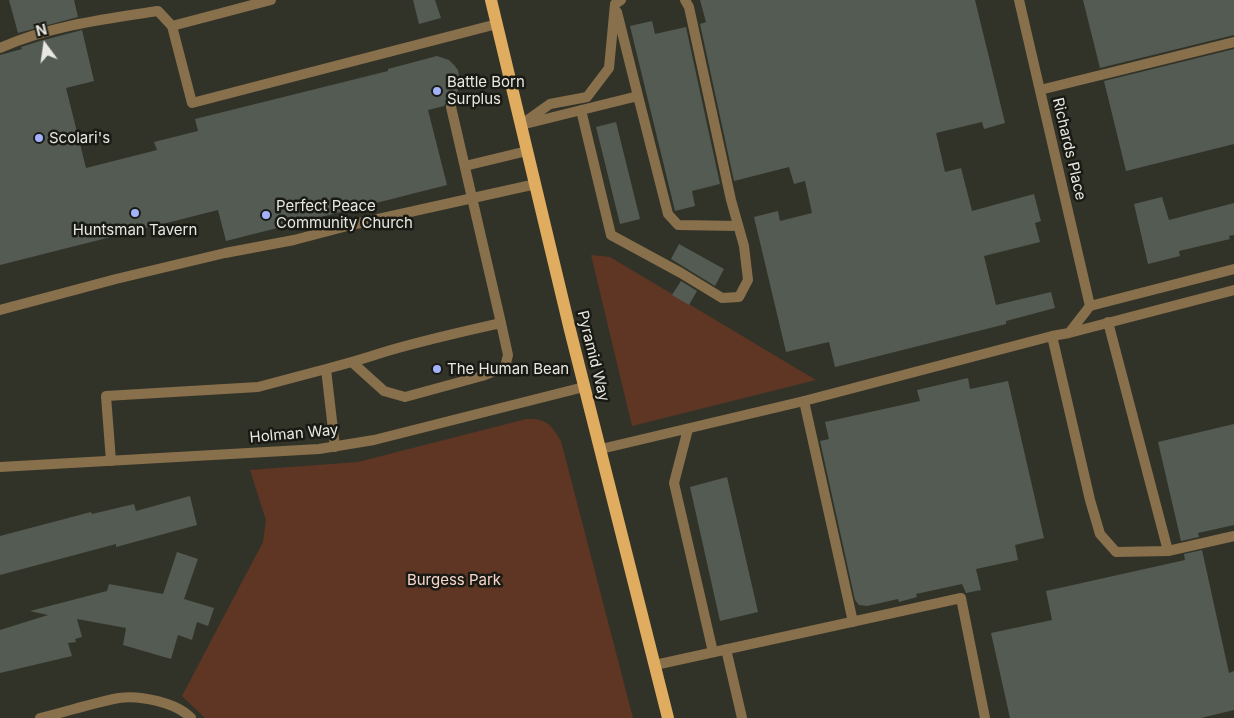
<!DOCTYPE html>
<style>
body{margin:0}
#map{position:relative;width:1234px;height:718px;overflow:hidden;background:#323328;font-family:Inter,sans-serif}
canvas{display:block}
.north{position:absolute;left:20px;top:20px;width:50px;height:50px;-webkit-text-stroke:4px #1a1a15;paint-order:stroke;rotate:346deg;font-size:14px;font-weight:700;line-height:20px;text-align:center;color:#e8e8e1}
.north::after{content:'';display:block;margin:auto;width:18px;height:22px;background:#e8e8e1;clip-path:polygon(50% 0,100% 100%,50% 72%,0 100%)}
</style>
<div id="map">
<canvas width="1234" height="718"></canvas>
<div class="north">N</div>
</div>
<script>
const c = document.querySelector('canvas').getContext('2d');
c.lineJoin = 'round';
function fillPath(path, color) {
  c.fillStyle = color;
  c.fill(path, 'evenodd');
}
function strokePath(path, color, width, dash) {
  c.strokeStyle = color;
  c.lineWidth = width;
  c.lineCap = dash ? 'butt' : 'round';
  c.setLineDash(dash || []);
  c.stroke(path);
}
function label(font, color, halo, rows, align = 'center') {
  c.font = font + ' Inter,sans-serif';
  c.lineWidth = 5;
  c.setLineDash([]);
  c.textBaseline = 'middle';
  c.strokeStyle = halo;
  c.fillStyle = color;
  for (const [text, x, y, turn = 0] of rows) {
    c.save();
    c.translate(x, y);
    c.rotate((+turn || 0) * Math.PI / 180);
    c.textAlign = isNaN(turn) ? turn : align;
    if (halo) c.strokeText(text, 0, 0);
    c.fillText(text, 0, 0);
    c.restore();
  }
}
fillPath(new Path2D(`
 M 591,255 L 610,257 L 816,380 L 632,426 Z
 M 526,419 C 546,418 551,424 561,441 L 633,718 L 205,718 L 182,696 L 263,542 L 266,520 L 250,470 L 358,462 Z`), '#5f3524');
fillPath(new Path2D(`
 M 9,0 L 74,0 L 78,17 L 18,33 Z
 M 413,0 L 435,0 L 441,18 L 419,24 Z
 M 700,0 L 975,0 L 1005,123 L 984,129 L 982,122 L 936,133 L 945,172 L 961,168 L 972,211 L 1034,194 L 1041,221 L 1035,223 L 1040,242 L 984,256 L 996,305 L 1051,292 L 1055,308 L 1006,321 L 1006,324 L 835,367 L 829,342 L 786,352 L 754,217 L 778,211 L 780,221 L 812,213 L 805,181 L 794,184 L 789,167 L 734,181 L 700,24 L 706,22 Z
 M 1083,0 L 1234,0 L 1234,35 L 1100,68 Z
 M 652,21 L 655,34 L 686,27 L 720,184 L 692,191 L 695,206 L 675,211 L 630,26 Z
 M 82,30 L 94,81 L 66,88 L 86,168 L 157,150 L 154,142 L 198,131 L 195,119 L 388,71 L 388,69 L 437,56 L 449,60 L 454,65 L 458,70 L 460,82 L 456,97 L 453,100 L 447,102 L 444,106 L 428,110 L 447,185 L 226,241 L 218,210 L 0,265 L 0,55 L 22,49 L 21,47 L 40,41 Z
 M 1234,49 L 1234,144 L 1126,171 L 1104,81 Z
 M 616,122 L 640,219 L 620,224 L 596,127 Z
 M 1162,197 L 1169,220 L 1234,203 L 1234,235 L 1229,236 L 1230,239 L 1179,251 L 1180,256 L 1148,264 L 1134,204 Z
 M 679,244 L 724,269 L 715,286 L 671,259 Z
 M 681,281 L 697,291 L 689,305 L 672,295 Z
 M 968,378 L 970,389 L 1008,381 L 1044,538 L 1015,545 L 1018,560 L 976,569 L 981,590 L 966,593 L 962,584 L 916,594 L 917,597 L 899,602 L 898,599 L 867,606 L 859,605 L 855,600 L 820,441 L 829,439 L 825,422 L 920,401 L 917,390 Z
 M 1234,424 L 1234,525 L 1198,533 L 1199,537 L 1181,541 L 1158,442 Z
 M 727,477 L 758,612 L 720,621 L 690,487 Z
 M 190,496 L 197,525 L 116,547 L 116,544 L 0,575 L 0,536 L 91,512 L 92,514 L 134,504 L 136,511 Z
 M 1202,550 L 1229,673 L 1234,671 L 1234,710 L 1201,718 L 1010,718 L 991,633 L 1052,620 L 1046,591 L 1185,560 L 1184,554 Z
 M 177,552 L 198,559 L 184,599 L 214,608 L 208,626 L 197,622 L 192,640 L 178,635 L 171,659 L 123,645 L 126,628 L 77,619 L 82,637 L 75,639 L 76,642 L 68,643 L 72,656 L 0,673 L 0,630 L 48,615 L 30,611 L 107,591 L 109,584 L 163,594 Z`), '#535b52');
strokePath(new Path2D(`
 M 271,0 L 172,26 L 192,103 L 497,24
 M 617,12 L 638,96
 M 0,48 C 49,26 105,19 158,11 L 172,26
 M 1040,90 L 1234,42
 M 581,110 L 611,235 L 681,273 L 722,298 L 739,297 L 748,280 L 744,246 L 731,200 L 689,7 L 685,0
 M 526,121 L 550,104 L 587,97 L 609,68 L 615,4 L 621,0
 M 521,125 L 638,96 L 668,214 L 678,225 L 738,226
 M 465,166 L 527,151
 M 1234,269 L 1090,306 L 1069,333 L 1052,336 L 1090,500 L 1100,534 L 1116,552 L 1168,551 L 1234,536
 M 0,310 L 116,279 L 225,253 L 294,240 L 351,225 L 536,184
 M 1108,322 L 1168,551
 M 1069,333 L 1234,290
 M 353,363 L 384,391 L 405,397 L 482,376 L 505,367 L 508,355 L 501,323
 M 326,369 C 345,364 363,359 381,353 C 420,341 461,332 501,323 L 451,107
 M 804,401 L 853,622
 M 688,429 L 674,483 L 713,652
 M 601,449 L 804,401 L 1052,336
 M 111,461 L 106,396 L 258,387 L 326,369 L 335,447
 M 726,649 L 742,718
 M 655,665 L 961,598 L 985,718`), '#89704c', 10);
strokePath(new Path2D(`
 M 1019,0 L 1090,306
 M 0,467 L 319,449 L 374,440 L 584,387
 M 40,718 C 66,712 92,703 119,698 C 139,695 176,702 191,718`), '#89704c', 10);
strokePath(new Path2D(`
 M 491,0 L 570,330 L 668,718`), '#e0ac5f', 12);
for (const [x, y, r, color] of [
 [437,91,5,"#a3b2fd"],
 [39,138,5,"#a3b2fd"],
 [135,213,5,"#a3b2fd"],
 [266,215,5,"#a3b2fd"],
 [437,369,5,"#a3b2fd"]
]) {
  const dot = new Path2D();
  dot.arc(x, y, r, 0, 2 * Math.PI);
  c.fillStyle = color;
  c.fill(dot);
  strokePath(dot, '#1a1a15', 2);
}
label('15px', '#e8e8e1', '#1a1a15', [
 ["Battle Born",447,82],
 ["Surplus",447,99],
 ["Scolari's",49,138],
 ["Perfect Peace",276,206],
 ["Community Church",276,223],
 ["Huntsman Tavern",135,230,"center"],
 ["The Human Bean",447,369]
], 'left');
label('15px', '#e8e8e1', '#1a1a15', [
 ["Richards Place",1069,149,77],
 ["Pyramid Way",593,356,76],
 ["Holman Way",294,434,-5]
]);
label('15px', '#f8d7ca', '#1a1a15', [
 ["Burgess Park",454,580]
]);
</script>
